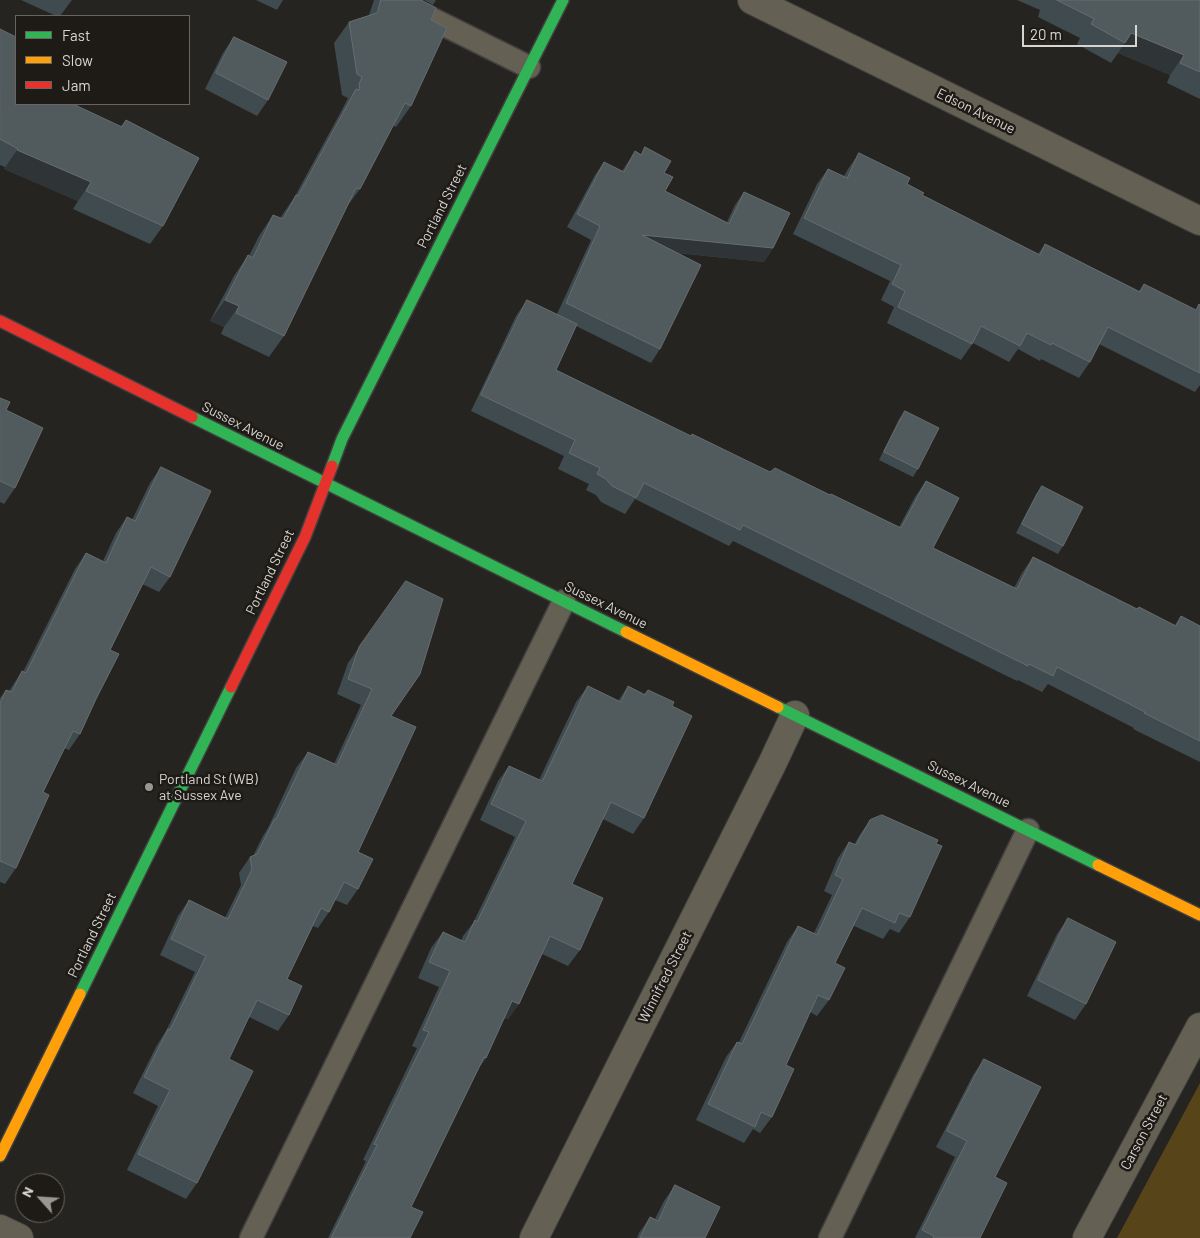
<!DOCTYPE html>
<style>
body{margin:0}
#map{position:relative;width:1200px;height:1238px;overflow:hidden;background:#252421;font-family:Barlow,sans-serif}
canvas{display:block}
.legend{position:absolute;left:15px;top:15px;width:175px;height:90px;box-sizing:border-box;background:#1e1b16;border:1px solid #686561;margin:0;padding:6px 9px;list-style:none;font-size:15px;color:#d7d5d2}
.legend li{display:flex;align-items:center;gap:10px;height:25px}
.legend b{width:25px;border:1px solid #686561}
.north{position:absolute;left:15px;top:1173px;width:50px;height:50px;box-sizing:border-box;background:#1e1b16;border:1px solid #686561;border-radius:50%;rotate:296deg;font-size:14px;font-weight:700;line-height:20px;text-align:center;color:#d7d5d2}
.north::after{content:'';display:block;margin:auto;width:18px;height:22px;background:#999794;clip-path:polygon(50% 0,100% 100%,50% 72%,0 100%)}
.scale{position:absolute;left:1022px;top:25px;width:115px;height:22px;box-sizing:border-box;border:2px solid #d7d5d2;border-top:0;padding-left:6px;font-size:15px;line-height:18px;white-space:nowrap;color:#d7d5d2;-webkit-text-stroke:4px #1e1b16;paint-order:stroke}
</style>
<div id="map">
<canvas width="1200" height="1238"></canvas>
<ul class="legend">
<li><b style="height:6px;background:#30b455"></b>Fast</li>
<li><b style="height:6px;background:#ff9f0a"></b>Slow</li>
<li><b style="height:6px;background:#e5322d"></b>Jam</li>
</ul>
<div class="north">N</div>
<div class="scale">20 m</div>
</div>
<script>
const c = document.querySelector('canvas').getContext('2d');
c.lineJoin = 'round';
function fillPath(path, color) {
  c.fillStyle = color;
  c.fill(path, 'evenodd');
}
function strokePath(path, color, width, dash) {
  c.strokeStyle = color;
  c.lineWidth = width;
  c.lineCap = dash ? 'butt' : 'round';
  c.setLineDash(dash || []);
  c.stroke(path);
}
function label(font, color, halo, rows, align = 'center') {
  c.font = font + ' Barlow,sans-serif';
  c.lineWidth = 5;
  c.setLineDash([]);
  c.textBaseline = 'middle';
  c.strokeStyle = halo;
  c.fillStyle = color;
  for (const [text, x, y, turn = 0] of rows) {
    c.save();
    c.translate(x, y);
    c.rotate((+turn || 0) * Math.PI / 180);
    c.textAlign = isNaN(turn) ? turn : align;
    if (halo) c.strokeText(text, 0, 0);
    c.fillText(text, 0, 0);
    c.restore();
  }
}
fillPath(new Path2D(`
 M 1200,1083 L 1200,1238 L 1117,1238 Z`), '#574519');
const lane = new Path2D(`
 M 394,0 L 529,67
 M 251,1238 L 564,601
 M 830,1238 L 1028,830`);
const street = new Path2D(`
 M 752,0 L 1200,221
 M 0,1229 L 19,1238
 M 534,1238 L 772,764 L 795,715
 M 1087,1238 L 1200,1027`);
const fast = new Path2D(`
 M 192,417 L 626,632
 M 332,466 L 342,439 L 563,0
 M 778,707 L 1098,865
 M 80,994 L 231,687`);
const slow = new Path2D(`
 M 626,632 L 778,707
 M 1098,865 L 1200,915
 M 0,1156 L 80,994`);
const jam = new Path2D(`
 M 0,321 L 192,417
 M 231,687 L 305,537 L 332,466`);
strokePath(lane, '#41403e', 25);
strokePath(street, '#41403e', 30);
strokePath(fast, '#41403e', 14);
strokePath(slow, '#41403e', 14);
strokePath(jam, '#41403e', 14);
strokePath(lane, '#656054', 22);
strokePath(street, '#656054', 28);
strokePath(fast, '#30b455', 11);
strokePath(slow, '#ff9f0a', 11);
strokePath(jam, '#e5322d', 11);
fillPath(new Path2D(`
 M 21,0 L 72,0 L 60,16 L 56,16 Z
 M 256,0 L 283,0 L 277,10 Z
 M 374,0 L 421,0 L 431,20 L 411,106 L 396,127 L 393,125 L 360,189 L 345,209 L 284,336 L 269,357 L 221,334 L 224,327 L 210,321 L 234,276 L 248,255 L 249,256 L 259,236 L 273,215 L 280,218 L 294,198 L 344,106 L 348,98 L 342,95 L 334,43 L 349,22 L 369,15 Z
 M 424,0 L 436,0 L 433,5 Z
 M 1017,0 L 1198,0 L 1200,1 L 1200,99 L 1167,83 L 1170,75 L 1118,53 L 1111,63 L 1077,44 L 1080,38 L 1038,17 L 1040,10 Z
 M 0,29 L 16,104 L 121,126 L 126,120 L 163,226 L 150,244 L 73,209 L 78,201 L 4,169 L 5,167 L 0,165 Z
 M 234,37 L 268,100 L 257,116 L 205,89 L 223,53 Z
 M 645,147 L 664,173 L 665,191 L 727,222 L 735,205 L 744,192 L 773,248 L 764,262 L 677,253 L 660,349 L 651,363 L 576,326 L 556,370 L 690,436 L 770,472 L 830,495 L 899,527 L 915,497 L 926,481 L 933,548 L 1014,588 L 1022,573 L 1033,557 L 1137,609 L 1175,625 L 1181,616 L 1200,626 L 1200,762 L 1133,729 L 1134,728 L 1048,684 L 1042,692 L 1018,680 L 1017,681 L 733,541 L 729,546 L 635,499 L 625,514 L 601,502 L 596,495 L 586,490 L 589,484 L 558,469 L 564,456 L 471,411 L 516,316 L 527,300 L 557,314 L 591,240 L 567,227 L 595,175 L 604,162 L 622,171 L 626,165 L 635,151 L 641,154 Z
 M 859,153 L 922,195 L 1038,254 L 1045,244 L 1139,291 L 1144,284 L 1196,310 L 1199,304 L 1200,305 L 1200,385 L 1195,392 L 1099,344 L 1090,362 L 1079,378 L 1041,359 L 1040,361 L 1018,349 L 1009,362 L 973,343 L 961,360 L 887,323 L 894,307 L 881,300 L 890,281 L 793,234 L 817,184 L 828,169 L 844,176 L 848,169 Z
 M 0,398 L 6,410 L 15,488 L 4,504 L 0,502 Z
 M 905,411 L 918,469 L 913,477 L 879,460 L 899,419 Z
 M 161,467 L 170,577 L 159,592 L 142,584 L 110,650 L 96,699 L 80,734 L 69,750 L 64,748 L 43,792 L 16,868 L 5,884 L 0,882 L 0,698 L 6,690 L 9,691 L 22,671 L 23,672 L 75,569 L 86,553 L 103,561 L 116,533 L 127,517 L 132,520 L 150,483 Z
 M 1042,486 L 1063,546 L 1058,554 L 1016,533 L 1036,494 Z
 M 406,581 L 391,716 L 358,852 L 358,889 L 347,905 L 335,900 L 329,912 L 318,928 L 313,926 L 287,979 L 289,1015 L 278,1031 L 249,1017 L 229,1059 L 197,1183 L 186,1199 L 127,1170 L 158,1106 L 133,1093 L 157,1045 L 166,1031 L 195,972 L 160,955 L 178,916 L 189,900 L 225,918 L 241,885 L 239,873 L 250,857 L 253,856 L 263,836 L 268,828 L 296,768 L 308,752 L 334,764 L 361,705 L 337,694 L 348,663 Z
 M 588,686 L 618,701 L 628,686 L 644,694 L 648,690 L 672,706 L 644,818 L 633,834 L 603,819 L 572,884 L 580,950 L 568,966 L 542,954 L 519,1004 L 508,1019 L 504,1018 L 486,1058 L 479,1068 L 411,1207 L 410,1238 L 328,1238 L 366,1161 L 363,1160 L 417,1048 L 412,1046 L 439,987 L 418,978 L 431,948 L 443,932 L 461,941 L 463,936 L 473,923 L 515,837 L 480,820 L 498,781 L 509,766 L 539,780 L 576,702 Z
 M 870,820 L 936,844 L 910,917 L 899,933 L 890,929 L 883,939 L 854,926 L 835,963 L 829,1000 L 817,1016 L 810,1012 L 786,1065 L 772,1117 L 760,1133 L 753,1129 L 744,1143 L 696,1120 L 726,1057 L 737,1042 L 739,1042 L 787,942 L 798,926 L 814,933 L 832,895 L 824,891 L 838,858 L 849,842 L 854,845 L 859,836 Z
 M 1068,918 L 1086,1004 L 1075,1020 L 1027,996 L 1057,934 Z
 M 984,1059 L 995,1177 L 980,1238 L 915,1238 L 955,1157 L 936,1147 L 973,1075 Z
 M 675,1185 L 705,1238 L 637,1238 L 639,1233 L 650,1217 L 655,1219 L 664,1201 Z`), '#404b4f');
fillPath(new Path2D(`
 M 1131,33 L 1184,55 L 1170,75 L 1118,53 Z
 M 17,150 L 91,182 L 78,201 L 4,169 Z
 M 642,235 L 773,248 L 764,262 L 633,248 Z
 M 225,300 L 239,306 L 224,327 L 210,321 Z
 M 512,1001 L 519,1004 L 508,1019 L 501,1017 Z`), '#2f3537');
const building = new Path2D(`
 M 381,0 L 421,0 L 436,8 L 431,20 L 447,28 L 411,106 L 405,103 L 360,189 L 356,188 L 284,336 L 236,313 L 239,306 L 225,300 L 248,255 L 253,258 L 273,215 L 283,219 L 296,195 L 298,196 L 356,89 L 360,90 L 359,84 L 362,77 L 357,74 L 349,22 L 377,13 Z
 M 1057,0 L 1198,0 L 1200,1 L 1200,72 L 1180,63 L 1184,55 L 1131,33 L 1125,43 L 1091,24 L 1094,19 Z
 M 0,29 L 16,37 L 16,104 L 73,104 L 122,127 L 126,120 L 199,158 L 163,226 L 86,191 L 91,182 L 17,150 L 18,149 L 0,139 Z
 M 234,37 L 287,62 L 268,100 L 216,73 Z
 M 645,147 L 671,161 L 664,173 L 673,177 L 665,191 L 729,224 L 744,192 L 790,213 L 773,248 L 642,235 L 701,265 L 660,349 L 566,303 L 600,226 L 577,214 L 604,162 L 624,172 L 635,151 L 641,155 Z
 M 859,153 L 910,178 L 907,184 L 924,193 L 922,195 L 1040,255 L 1045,244 L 1140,292 L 1144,284 L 1196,310 L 1199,304 L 1200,305 L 1200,373 L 1108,327 L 1090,362 L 1052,343 L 1051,345 L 1027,333 L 1020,346 L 981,326 L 972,344 L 898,307 L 905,291 L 892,284 L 901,265 L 804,218 L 828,169 L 847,178 Z
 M 527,300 L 577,324 L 556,370 L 691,436 L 692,434 L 770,472 L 775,468 L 830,495 L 831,494 L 901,528 L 926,481 L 959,498 L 933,548 L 1017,589 L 1033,557 L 1137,609 L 1139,607 L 1176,626 L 1181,616 L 1200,626 L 1200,741 L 1144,713 L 1145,712 L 1057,667 L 1053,676 L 1029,664 L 1028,666 L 743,525 L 740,530 L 644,483 L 636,498 L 612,486 L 606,479 L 597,474 L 600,468 L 569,453 L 575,440 L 481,395 Z
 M 0,398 L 10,402 L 6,410 L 43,428 L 15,488 L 0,481 Z
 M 905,411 L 939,428 L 918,469 L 884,452 Z
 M 161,467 L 211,491 L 170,577 L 151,567 L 110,650 L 119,654 L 96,699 L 80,734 L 73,731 L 43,792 L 49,795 L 16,868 L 0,861 L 0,703 L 6,690 L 12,692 L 22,671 L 26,673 L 86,553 L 106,563 L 127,517 L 135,521 Z
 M 1042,486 L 1083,507 L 1063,546 L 1022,524 Z
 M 406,581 L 443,599 L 420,674 L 391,716 L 416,727 L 358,852 L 373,859 L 358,889 L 344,882 L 329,912 L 321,908 L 287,979 L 302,986 L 289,1015 L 257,1000 L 229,1059 L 253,1071 L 197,1183 L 138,1154 L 170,1090 L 144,1077 L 168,1029 L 170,1030 L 206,956 L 171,939 L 189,900 L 228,919 L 252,869 L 250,857 L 257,854 L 274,820 L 276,819 L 308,752 L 337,765 L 372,689 L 348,679 L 359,647 Z
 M 588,686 L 621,702 L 628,686 L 645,695 L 648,690 L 674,702 L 672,706 L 692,716 L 644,818 L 611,802 L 572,884 L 603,898 L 580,950 L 550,936 L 519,1004 L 512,1001 L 486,1058 L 484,1057 L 411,1207 L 423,1212 L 410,1238 L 331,1238 L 377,1145 L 374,1144 L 429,1032 L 423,1030 L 450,971 L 429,962 L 443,932 L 465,942 L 475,920 L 477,922 L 526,821 L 491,804 L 509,766 L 542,781 Z
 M 882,815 L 938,840 L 936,844 L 942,846 L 910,917 L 899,913 L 895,923 L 862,908 L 835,963 L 845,968 L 829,1000 L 818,995 L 786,1065 L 794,1069 L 772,1117 L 761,1112 L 755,1127 L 708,1104 L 737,1042 L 742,1044 L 798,926 L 817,935 L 843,879 L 835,875 L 849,842 L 856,845 L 870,820 Z
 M 1068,918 L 1116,942 L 1086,1004 L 1038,980 Z
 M 984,1059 L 1041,1087 L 995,1177 L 1007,1183 L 980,1238 L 933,1238 L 934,1236 L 922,1230 L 967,1141 L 947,1131 Z
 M 675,1185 L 720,1207 L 705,1238 L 640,1238 L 650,1217 L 658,1221 Z`);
fillPath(building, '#515a5d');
strokePath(building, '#666d6f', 1);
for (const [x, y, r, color] of [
 [149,787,5,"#999794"]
]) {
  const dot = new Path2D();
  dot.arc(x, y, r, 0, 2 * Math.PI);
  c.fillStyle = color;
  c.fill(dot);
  strokePath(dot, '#1e1b16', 2);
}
label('14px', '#d7d5d2', '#1e1b16', [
 ["Edson Avenue",976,111,26],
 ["Portland Street",442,206,-63],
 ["Sussex Avenue",243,426,27],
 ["Portland Street",270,572,-64],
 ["Sussex Avenue",606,605,26],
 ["Sussex Avenue",969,784,26],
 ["Portland Street",92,935,-64],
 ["Winnifred Street",665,977,-63],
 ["Carson Street",1144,1132,-62]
]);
label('14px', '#d7d5d2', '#1e1b16', [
 ["Portland St (WB)",159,779],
 ["at Sussex Ave",159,795]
], 'left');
</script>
